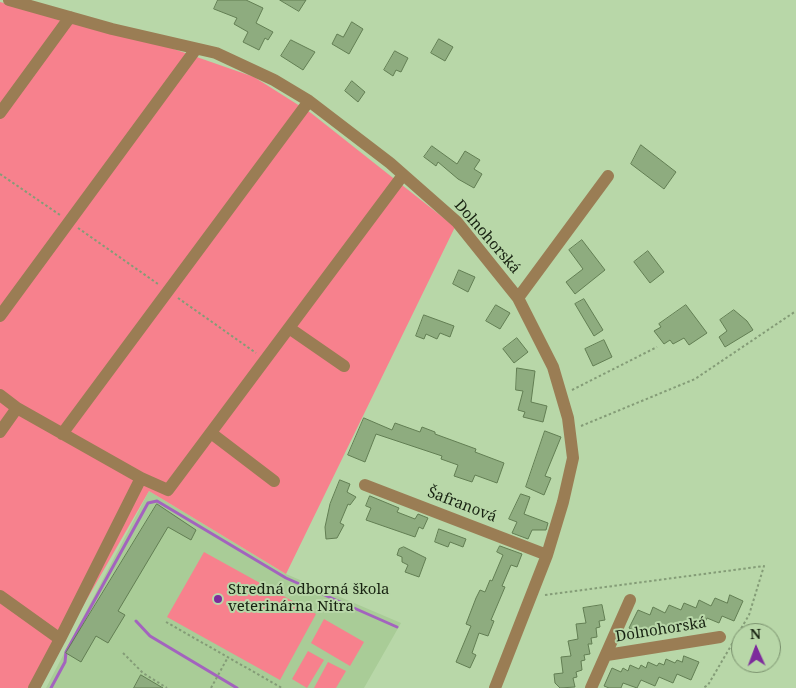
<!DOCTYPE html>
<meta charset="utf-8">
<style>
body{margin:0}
#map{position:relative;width:796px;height:688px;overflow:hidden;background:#b8d7a8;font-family:"Noto Serif",serif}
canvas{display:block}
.north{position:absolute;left:731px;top:623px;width:50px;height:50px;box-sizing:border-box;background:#b8d7a8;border:1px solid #788f6c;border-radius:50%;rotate:358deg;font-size:14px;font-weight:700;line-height:20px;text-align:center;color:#172211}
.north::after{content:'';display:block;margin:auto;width:18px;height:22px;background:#7d2b9c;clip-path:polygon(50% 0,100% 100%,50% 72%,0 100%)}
</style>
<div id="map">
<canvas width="796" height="688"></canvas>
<div class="north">N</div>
</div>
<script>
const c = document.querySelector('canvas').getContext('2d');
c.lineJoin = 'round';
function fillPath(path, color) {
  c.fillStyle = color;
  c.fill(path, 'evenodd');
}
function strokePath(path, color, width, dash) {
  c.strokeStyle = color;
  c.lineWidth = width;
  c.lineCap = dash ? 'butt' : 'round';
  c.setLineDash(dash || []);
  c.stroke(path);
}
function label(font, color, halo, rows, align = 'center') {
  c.font = font + ' "Noto Serif",serif';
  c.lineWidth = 4;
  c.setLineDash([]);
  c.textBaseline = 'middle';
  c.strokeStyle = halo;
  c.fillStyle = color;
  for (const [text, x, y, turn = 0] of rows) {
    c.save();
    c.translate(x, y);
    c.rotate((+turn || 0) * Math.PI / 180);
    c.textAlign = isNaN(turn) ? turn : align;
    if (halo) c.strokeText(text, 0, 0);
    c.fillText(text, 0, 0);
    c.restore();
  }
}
fillPath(new Path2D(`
 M 149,491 L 286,574 L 401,623 L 364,688 L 46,688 Z`), '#a9cc97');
fillPath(new Path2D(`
 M 0,2 L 168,47 L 254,77 L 311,113 L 455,227 L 286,574 L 149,491 L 36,688 L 0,688 Z
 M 204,552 L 316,614 L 280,680 L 167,617 Z
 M 324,619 L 364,642 L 350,666 L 311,643 Z
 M 308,651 L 324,660 L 307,688 L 292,679 Z
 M 328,662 L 346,671 L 336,688 L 314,688 Z`), '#f7818d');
strokePath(new Path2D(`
 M 136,621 L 150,636 L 237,688
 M 51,688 L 65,662 L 66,652 L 148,503 L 157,501 L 286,578 L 397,627`), '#a363be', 3);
const building = new Path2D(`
 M 218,0 L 246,0 L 263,8 L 256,23 L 273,32 L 268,40 L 265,38 L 259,50 L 243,42 L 248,32 L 234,24 L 237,18 L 214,9 Z
 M 280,0 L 306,0 L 299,11 Z
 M 352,22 L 363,29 L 349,54 L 332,44 L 337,34 L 343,37 Z
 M 439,39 L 453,47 L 445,61 L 431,53 Z
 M 291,40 L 315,52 L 303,70 L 281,56 Z
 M 395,51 L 408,58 L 401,72 L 396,70 L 393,76 L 384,70 Z
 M 352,81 L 365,92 L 358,102 L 345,91 Z
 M 641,145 L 676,172 L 664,189 L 631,164 Z
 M 432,146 L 457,164 L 465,151 L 480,160 L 474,169 L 482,174 L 474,188 L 458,179 L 438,162 L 436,166 L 424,157 Z
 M 582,240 L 605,270 L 575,294 L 566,282 L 583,269 L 569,250 Z
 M 648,251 L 664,272 L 650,283 L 634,262 Z
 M 459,270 L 475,277 L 468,292 L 453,284 Z
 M 584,299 L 603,330 L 594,336 L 575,304 Z
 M 496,305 L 510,313 L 500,329 L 486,321 Z
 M 686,305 L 707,333 L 689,345 L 684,338 L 673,344 L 670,340 L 664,344 L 654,331 L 661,327 L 659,324 Z
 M 734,310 L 747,321 L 753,330 L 725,347 L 719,337 L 727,331 L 720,320 Z
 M 424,315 L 454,326 L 450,337 L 440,333 L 437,339 L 426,334 L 424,339 L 416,336 Z
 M 517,338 L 528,352 L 514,363 L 503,349 Z
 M 604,340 L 612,357 L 593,366 L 585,349 Z
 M 517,368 L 535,371 L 531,402 L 547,406 L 543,422 L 523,417 L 525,412 L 518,410 L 523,391 L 516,390 Z
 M 364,418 L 392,430 L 395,423 L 420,432 L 422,427 L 435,432 L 435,434 L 476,449 L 475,452 L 504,463 L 497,483 L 475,475 L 472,482 L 454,476 L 458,465 L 441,459 L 442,456 L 376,434 L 365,462 L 348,455 Z
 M 545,431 L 561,437 L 545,476 L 551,478 L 544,495 L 526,487 Z
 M 340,480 L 350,484 L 347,492 L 356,497 L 350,505 L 348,504 L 340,523 L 344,525 L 337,538 L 326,539 L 325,527 L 330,504 Z
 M 521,494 L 530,497 L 524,514 L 548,523 L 546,530 L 532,530 L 528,539 L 512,533 L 517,522 L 509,519 Z
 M 370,496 L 399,508 L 397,512 L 415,519 L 418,514 L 428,518 L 423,529 L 419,527 L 415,537 L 366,520 L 371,508 L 366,506 Z
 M 157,504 L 196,530 L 191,540 L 168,527 L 118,611 L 125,615 L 108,643 L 96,636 L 81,662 L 66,653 Z
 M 439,529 L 466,539 L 463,547 L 450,542 L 448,547 L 435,542 Z
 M 500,546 L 522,554 L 517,567 L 511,565 L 502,586 L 505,587 L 491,620 L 494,621 L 488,636 L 479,633 L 472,653 L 476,655 L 470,668 L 456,662 L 471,626 L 466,624 L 476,598 L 480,590 L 485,592 L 490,580 L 492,581 L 503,555 L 497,552 Z
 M 404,547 L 426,558 L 419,577 L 405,572 L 408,565 L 402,562 L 402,557 L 397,555 L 399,549 Z
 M 730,595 L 743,601 L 734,621 L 722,616 L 719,623 L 707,618 L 703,626 L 691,620 L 688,628 L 676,623 L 672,631 L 660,625 L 657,633 L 645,628 L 642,635 L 629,628 L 638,610 L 650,615 L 653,607 L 665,613 L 669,605 L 681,610 L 684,603 L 696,608 L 699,600 L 711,606 L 715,598 L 727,603 Z
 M 602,605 L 605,620 L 599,621 L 600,627 L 596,628 L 597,637 L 591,638 L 592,644 L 588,644 L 590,654 L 584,655 L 585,660 L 581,661 L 582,670 L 576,672 L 577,677 L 573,678 L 575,687 L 560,688 L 555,683 L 554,674 L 563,673 L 561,657 L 571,656 L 568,641 L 578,639 L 576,624 L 586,623 L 583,608 Z
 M 684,656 L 699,662 L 691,680 L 677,674 L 673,683 L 659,677 L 655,686 L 641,680 L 637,688 L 623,683 L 621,688 L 609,688 L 604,686 L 612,668 L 621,672 L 623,668 L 628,671 L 630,665 L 639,669 L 641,665 L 646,668 L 648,662 L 657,666 L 659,663 L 664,665 L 666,659 L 675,663 L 677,660 L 682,662 Z
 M 141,675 L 163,688 L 134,688 Z`);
fillPath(building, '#8eac7f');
strokePath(building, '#627e53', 1);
strokePath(new Path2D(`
 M 0,174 L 60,215
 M 78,228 L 158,284
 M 178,298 L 256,353
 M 572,390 L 657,347
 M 581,426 L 695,379 L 796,311
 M 545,595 L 764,566 L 749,615 L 708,685 L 703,688
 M 166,622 L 282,688
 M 123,653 L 143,673 L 167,688
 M 211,688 L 228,657`), '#849c77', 2, [2.5, 2.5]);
strokePath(new Path2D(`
 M 9,0 L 112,29 L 216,53 L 274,80 L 309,101 L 390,163 L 457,222 L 518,298 L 553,367 L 568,418 L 573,458 L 563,502 L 547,555 L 495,688
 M 0,113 L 70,17
 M 518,298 L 608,176
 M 0,316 L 196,49
 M 289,328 L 344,366
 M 0,395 L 17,408 L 141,478 L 60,639
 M 0,432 L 17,408
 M 211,433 L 274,481
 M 62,434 L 309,101
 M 141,478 L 168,490 L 403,175
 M 365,485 L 547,555
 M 0,596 L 60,639 L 34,688
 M 607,655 L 720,637
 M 591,688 L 630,600`), '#9a7d54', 12);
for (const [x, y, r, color] of [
 [218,599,5,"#7d2b9c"]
]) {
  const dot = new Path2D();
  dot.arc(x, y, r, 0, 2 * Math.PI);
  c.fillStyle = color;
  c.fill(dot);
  strokePath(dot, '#b8d7a8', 2);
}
label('15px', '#172211', '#b8d7a8', [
 ["Dolnohorská",487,237,49],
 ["Šafranová",462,505,21],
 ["Dolnohorská",661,630,-9]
]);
label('15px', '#172211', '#b8d7a8', [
 ["Stredná odborná škola",228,590],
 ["veterinárna Nitra",228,607]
], 'left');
</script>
